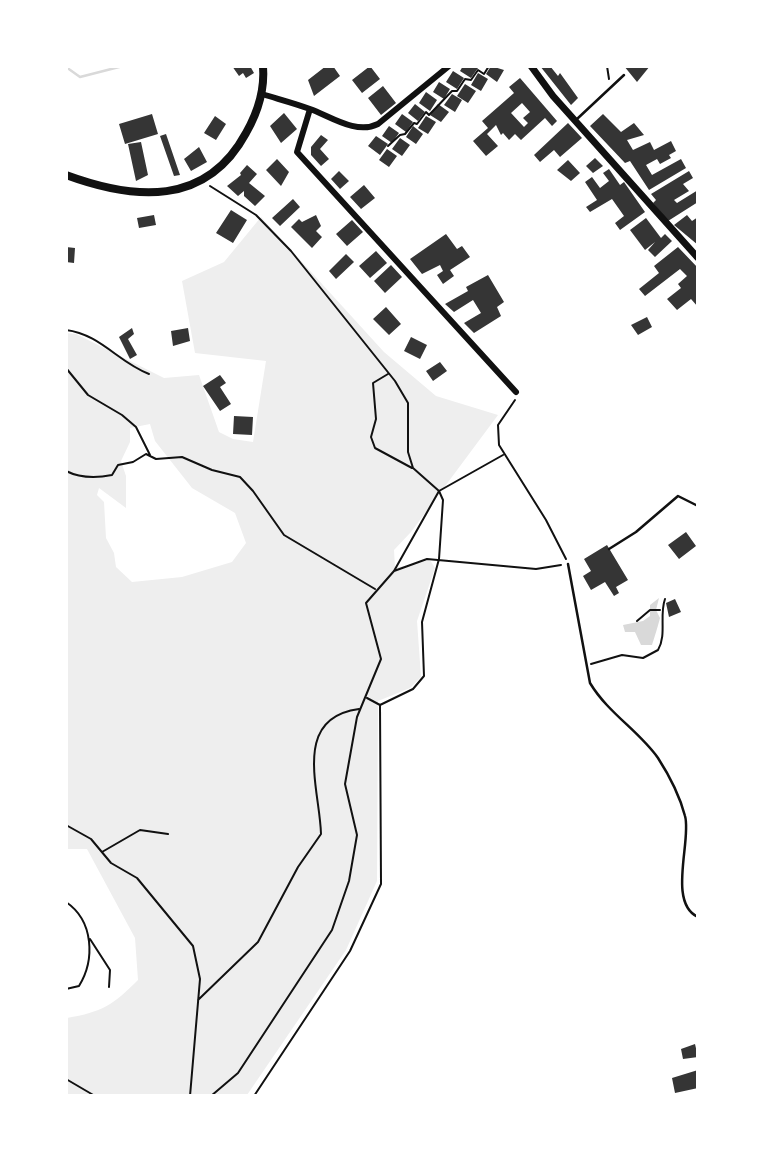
<!DOCTYPE html>
<style>
body{margin:0}
#map{position:relative;width:764px;height:1162px;overflow:hidden;background:#fff;font-family:"DM Sans",sans-serif}
canvas{display:block}
.frame{position:absolute;inset:0;border:68px solid #fff;pointer-events:none}
</style>
<div id="map">
<canvas width="764" height="1162"></canvas>
<div class="frame"></div>
</div>
<script>
const c = document.querySelector('canvas').getContext('2d');
c.lineJoin = 'round';
function fillPath(path, color) {
  c.fillStyle = color;
  c.fill(path, 'evenodd');
}
function strokePath(path, color, width, dash) {
  c.strokeStyle = color;
  c.lineWidth = width;
  c.lineCap = dash ? 'butt' : 'round';
  c.setLineDash(dash || []);
  c.stroke(path);
}
fillPath(new Path2D(`
 M 261,217 L 384,352 L 436,396 L 498,415 L 411,532 L 394,550 L 395,568 L 430,560 L 435,568 L 417,621 L 421,677 L 410,688 L 378,701 L 377,881 L 346,950 L 247,1095 L 67,1095 L 67,1018 C 102,1012 113,1005 138,980 L 135,938 L 87,849 L 67,849 L 66,333 L 76,334 L 164,378 L 199,375 L 219,432 L 233,439 L 253,442 L 266,361 L 195,353 L 182,281 L 224,262 ZM 150,424 L 155,441 L 192,488 L 235,513 L 246,543 L 232,562 L 182,577 L 132,582 L 116,567 L 114,553 L 106,538 L 104,502 L 97,495 L 99,488 L 126,508 L 126,476 L 121,461 L 130,442 L 130,428 Z`), '#eee');
fillPath(new Path2D(`
 M 659,598 L 656,610 L 660,618 C 660,619 653,643 652,645 L 641,645 L 635,632 L 625,632 L 623,625 L 643,621 L 650,616 L 650,605 Z`), '#d9d9d9');
strokePath(new Path2D(`
 M 66,67 L 80,77 L 123,66`), '#d9d9d9', 2.5);
fillPath(new Path2D(`
 M 232,66 L 250,66 L 254,73 L 246,78 L 243,73 L 239,76 Z
 M 326,66 L 333,66 L 340,76 L 314,96 L 308,80 Z
 M 370,66 L 380,79 L 362,93 L 352,80 Z
 M 463,66 L 476,66 L 478,68 L 471,78 L 460,71 Z
 M 491,66 L 504,70 L 497,82 L 486,74 Z
 M 540,66 L 550,66 L 558,76 L 560,73 L 578,98 L 571,105 Z
 M 624,66 L 650,66 L 637,82 Z
 M 453,71 L 464,78 L 457,89 L 446,82 Z
 M 478,73 L 488,79 L 481,91 L 471,85 Z
 M 520,78 L 557,121 L 552,126 L 545,118 L 521,140 L 515,134 L 509,140 L 503,133 L 501,135 L 496,125 L 487,134 L 498,146 L 486,156 L 473,141 L 488,128 L 482,121 L 514,93 L 509,87 ZM 522,103 L 530,112 L 523,118 L 528,123 L 524,127 L 511,113 Z
 M 439,82 L 450,89 L 444,99 L 433,92 Z
 M 465,84 L 476,91 L 468,103 L 457,96 Z
 M 383,86 L 396,103 L 381,115 L 368,98 Z
 M 426,92 L 437,100 L 430,111 L 419,103 Z
 M 452,94 L 462,100 L 455,112 L 444,105 Z
 M 415,104 L 425,112 L 418,121 L 408,113 Z
 M 438,104 L 449,112 L 441,122 L 430,115 Z
 M 284,113 L 297,129 L 281,143 L 270,126 Z
 M 152,114 L 158,134 L 125,144 L 119,124 Z
 M 402,114 L 413,122 L 406,132 L 395,124 Z
 M 603,114 L 621,132 L 634,123 L 644,135 L 627,140 L 633,150 L 650,142 L 654,150 L 671,141 L 676,151 L 669,155 L 671,158 L 660,164 L 657,159 L 646,165 L 652,175 L 681,159 L 686,168 L 649,190 L 630,161 L 625,163 L 590,126 Z
 M 215,116 L 226,124 L 216,140 L 204,133 Z
 M 426,116 L 436,122 L 428,134 L 418,128 Z
 M 568,123 L 582,138 L 560,157 L 554,150 L 540,162 L 534,155 Z
 M 389,126 L 399,133 L 392,143 L 382,136 Z
 M 413,126 L 423,134 L 416,144 L 406,137 Z
 M 166,134 L 180,175 L 174,176 L 160,136 Z
 M 321,135 L 328,140 L 320,149 L 329,159 L 321,166 L 311,155 L 311,147 Z
 M 376,136 L 388,144 L 380,155 L 368,146 Z
 M 400,138 L 410,145 L 402,156 L 392,149 Z
 M 141,142 L 148,175 L 136,181 L 128,144 Z
 M 199,147 L 207,162 L 191,171 L 184,159 Z
 M 387,149 L 397,156 L 389,167 L 379,160 Z
 M 595,158 L 603,166 L 593,173 L 586,166 Z
 M 277,159 L 289,172 L 281,186 L 266,170 Z
 M 568,160 L 580,173 L 571,181 L 557,170 Z
 M 247,165 L 257,174 L 249,183 L 265,196 L 255,206 L 244,196 L 244,191 L 238,196 L 227,186 L 241,175 L 240,173 Z
 M 609,169 L 620,185 L 624,182 L 645,212 L 620,230 L 615,223 L 624,216 L 612,199 L 590,212 L 586,207 L 597,200 L 585,182 L 592,177 L 600,188 L 609,181 L 603,173 Z
 M 339,171 L 349,181 L 340,189 L 331,179 Z
 M 689,171 L 693,178 L 683,184 L 689,191 L 674,200 L 677,203 L 698,190 L 698,202 L 668,221 L 653,203 L 656,200 L 651,194 Z
 M 364,185 L 375,198 L 361,209 L 350,197 Z
 M 293,199 L 300,207 L 280,226 L 272,218 Z
 M 231,210 L 247,220 L 233,243 L 216,233 Z
 M 154,215 L 156,225 L 139,228 L 137,218 Z
 M 316,215 L 321,226 L 316,231 L 322,237 L 312,248 L 291,227 L 299,219 L 302,222 Z
 M 687,215 L 692,221 L 698,217 L 698,245 L 674,225 Z
 M 646,218 L 661,238 L 665,234 L 672,241 L 655,257 L 648,250 L 655,242 L 645,250 L 630,230 Z
 M 352,220 L 363,232 L 347,246 L 336,234 Z
 M 446,234 L 457,249 L 462,246 L 470,257 L 450,270 L 454,276 L 443,284 L 437,275 L 443,271 L 440,265 L 422,274 L 410,259 Z
 M 66,247 L 75,248 L 74,263 L 66,262 Z
 M 678,247 L 698,268 L 698,307 L 691,299 L 677,310 L 667,299 L 681,288 L 678,284 L 687,276 L 680,269 L 645,296 L 639,289 L 659,273 L 654,266 Z
 M 376,251 L 387,263 L 370,278 L 359,266 Z
 M 346,254 L 354,262 L 336,279 L 329,271 Z
 M 391,265 L 402,277 L 385,293 L 374,281 Z
 M 488,275 L 504,302 L 497,307 L 501,316 L 474,333 L 464,323 L 481,313 L 473,300 L 454,312 L 445,304 L 468,291 L 466,287 Z
 M 386,307 L 401,324 L 389,335 L 373,319 Z
 M 647,317 L 652,327 L 638,335 L 631,325 Z
 M 132,328 L 134,334 L 128,339 L 137,355 L 130,359 L 119,337 Z
 M 188,328 L 190,341 L 173,346 L 171,331 Z
 M 411,337 L 427,345 L 420,359 L 404,351 Z
 M 440,362 L 447,371 L 433,381 L 426,371 Z
 M 220,375 L 226,383 L 220,387 L 231,404 L 220,411 L 203,386 Z
 M 234,416 L 253,417 L 252,435 L 233,434 Z
 M 686,532 L 696,546 L 679,559 L 668,545 Z
 M 607,545 L 628,580 L 616,587 L 619,593 L 614,596 L 605,582 L 591,590 L 583,576 L 591,571 L 584,559 Z
 M 675,599 L 681,612 L 669,617 L 666,603 Z
 M 695,1044 L 698,1057 L 683,1059 L 681,1049 Z
 M 698,1070 L 698,1088 L 675,1093 L 672,1078 Z`), '#353535');
strokePath(new Path2D(`
 M 607,66 L 609,79
 M 388,146 L 400,135 L 405,134 L 414,123 L 417,124 L 426,112 L 429,115 L 452,91 L 457,91 L 465,79 L 471,80 L 478,70 L 484,74 L 489,66
 M 210,186 L 256,215 L 291,251 L 395,381 L 408,403 L 408,452 L 413,468 L 439,491 L 443,500 L 439,559 L 422,622 L 424,676 L 413,689 L 380,705 L 381,884 L 350,951 L 254,1096
 M 66,330 C 100,334 119,363 149,374
 M 66,368 L 88,395 L 122,415 L 136,427 L 150,455
 M 388,374 L 373,383 L 376,419 L 371,437 L 375,448 L 412,468
 M 515,400 L 498,425 L 499,445 L 546,520 L 566,559
 M 66,471 C 80,478 97,478 112,475 L 118,465 L 133,462 L 146,454 L 156,459 L 182,457 L 212,470 L 240,477 L 253,491 L 284,535 L 375,589
 M 394,571 L 427,559 L 536,569 L 561,565
 M 637,621 L 650,610 L 660,610
 M 591,664 L 622,655 L 643,658 L 658,650 C 667,635 659,615 665,599
 M 367,698 L 380,705
 M 66,825 L 91,839 L 111,863 L 137,878 L 193,946 L 200,979 L 190,1096
 M 102,852 L 140,830 L 168,834
 M 66,902 C 94,921 95,960 79,986 L 66,989
 M 90,939 L 110,970 L 109,987
 M 198,1000 L 258,942 L 298,867 L 321,834 C 320,790 291,718 359,709
 M 66,1079 L 95,1096
 M 211,1096 L 238,1073 L 332,930 L 349,881 L 357,835 L 345,784 L 357,717 L 381,659 L 366,603 L 394,571 L 439,491 L 503,455`), '#111', 2);
strokePath(new Path2D(`
 M 577,119 L 624,75
 M 609,549 L 636,532 L 678,496 L 696,505
 M 568,564 L 590,683 C 608,713 639,731 658,758 C 669,775 680,797 685,816 C 692,839 667,903 698,917`), '#111', 2.5);
strokePath(new Path2D(`
 M 262,94 C 278,99 294,103 310,109 C 330,116 356,135 378,124 L 449,66
 M 310,109 L 297,152 L 516,392`), '#111', 6);
strokePath(new Path2D(`
 M 531,66 L 553,96 L 698,258`), '#111', 7);
strokePath(new Path2D(`
 M 66,175 C 134,200 206,207 246,133 C 258,112 265,91 263,66`), '#111', 8);
</script>
